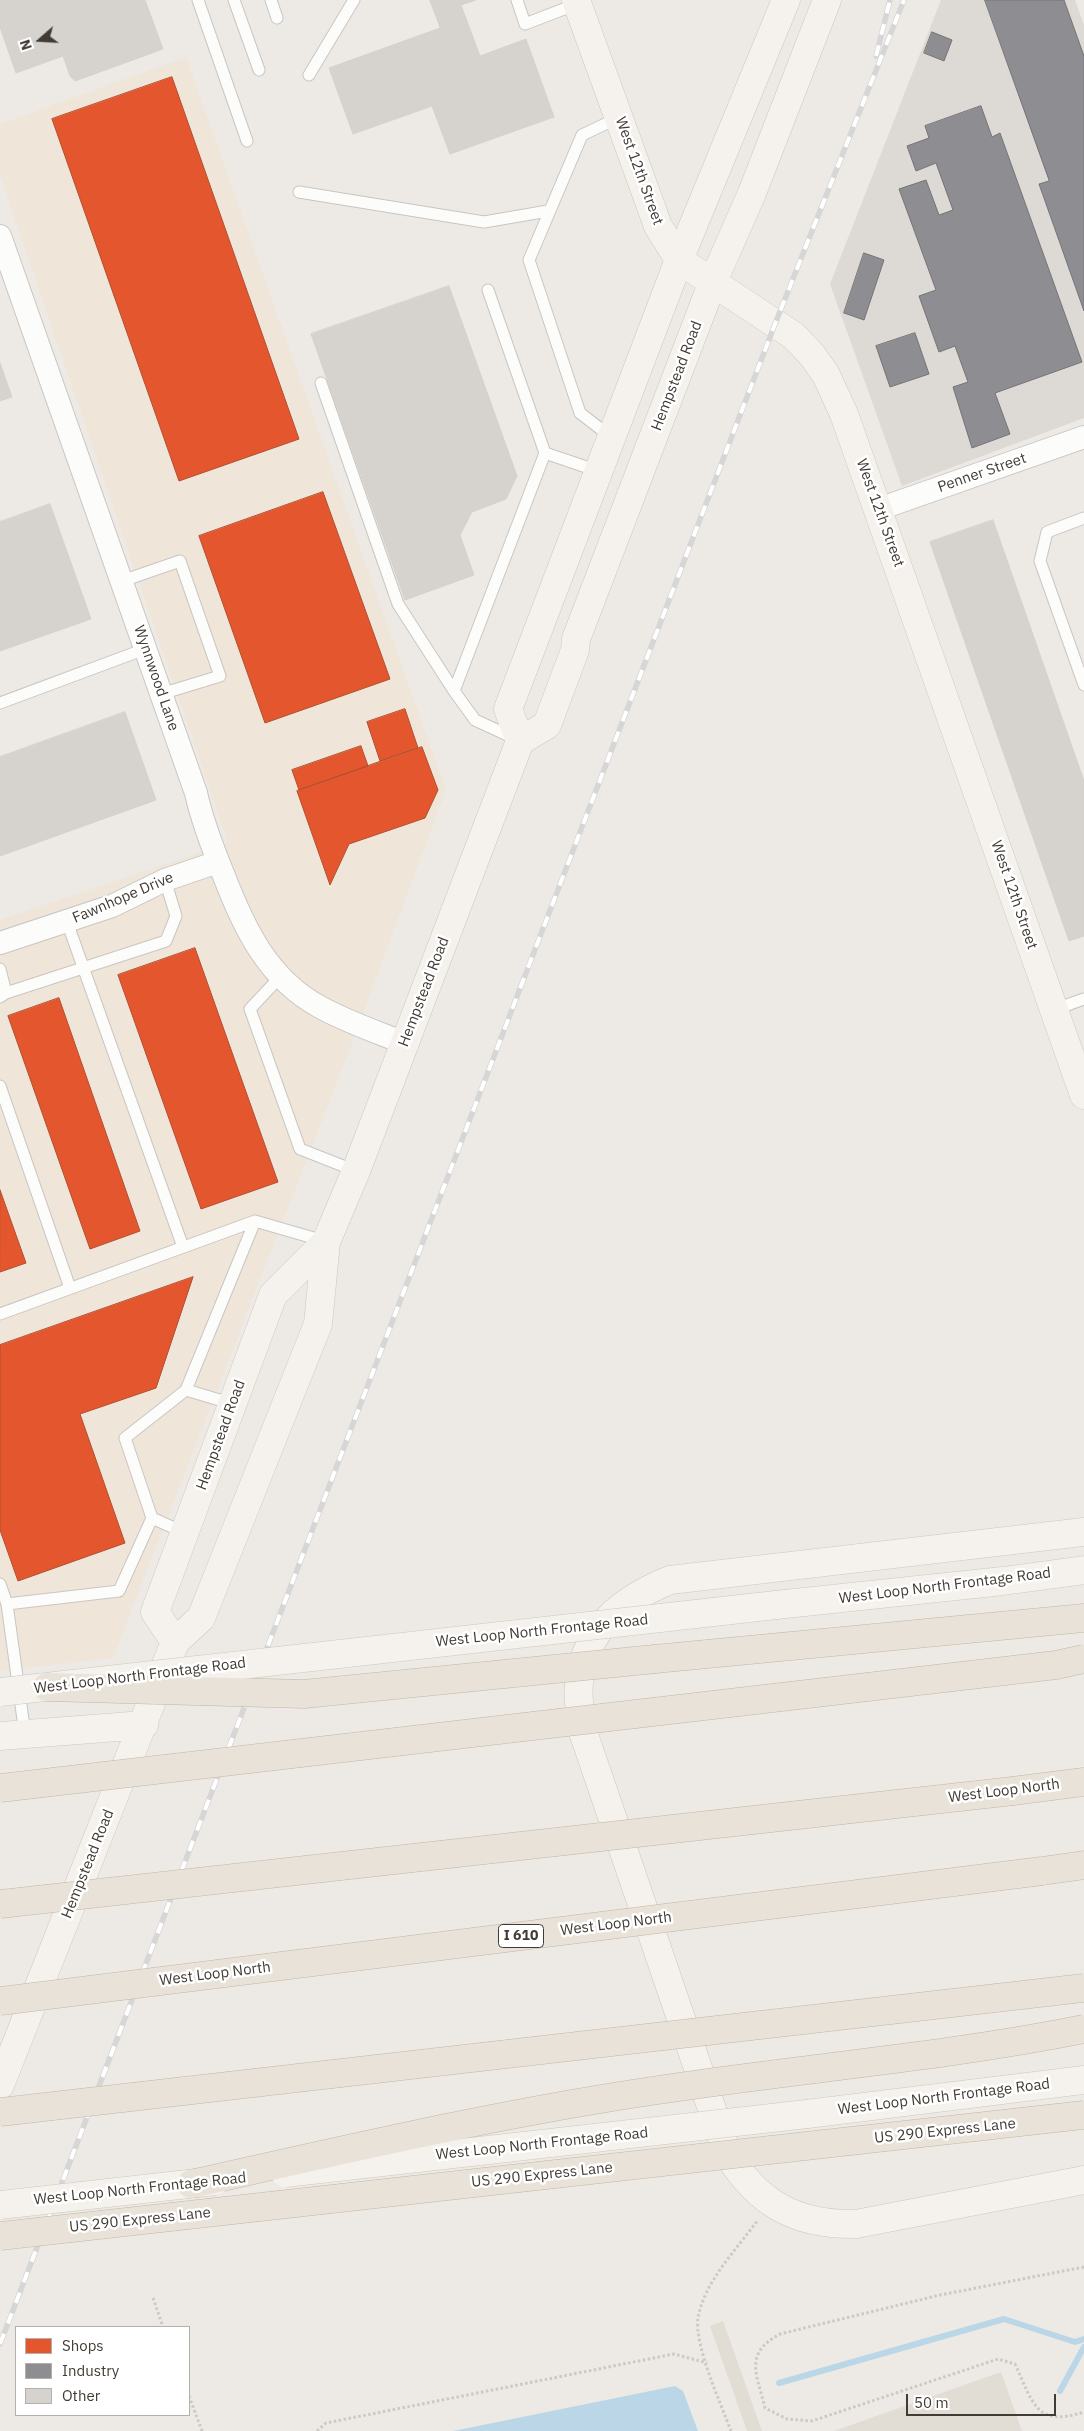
<!DOCTYPE html>
<style>
body{margin:0}
#map{position:relative;width:1084px;height:2431px;overflow:hidden;background:#edeae6;font-family:"IBM Plex Sans",sans-serif}
canvas{display:block}
.legend{position:absolute;left:15px;top:2326px;width:175px;height:90px;box-sizing:border-box;background:#fff;border:1px solid #b3b1ae;margin:0;padding:6px 9px;list-style:none;font-size:15px;color:#413b34}
.legend li{display:flex;align-items:center;gap:10px;height:25px}
.legend b{width:25px;border:1px solid #b3b1ae}
.north{position:absolute;left:15px;top:15px;width:50px;height:50px;-webkit-text-stroke:4px #fff;paint-order:stroke;rotate:251deg;font-size:14px;font-weight:700;line-height:20px;text-align:center;color:#413b34}
.north::after{content:'';display:block;margin:auto;width:18px;height:22px;background:#413b34;clip-path:polygon(50% 0,100% 100%,50% 72%,0 100%)}
.scale{position:absolute;left:906px;top:2394px;width:150px;height:22px;box-sizing:border-box;border:2px solid #413b34;border-top:0;padding-left:6px;font-size:15px;line-height:18px;white-space:nowrap;color:#413b34;-webkit-text-stroke:4px #fff;paint-order:stroke}
</style>
<div id="map">
<canvas width="1084" height="2431"></canvas>
<ul class="legend">
<li><b style="height:14px;background:#e4572e"></b>Shops</li>
<li><b style="height:14px;background:#8d8d92"></b>Industry</li>
<li><b style="height:14px;background:#d6d3cf"></b>Other</li>
</ul>
<div class="north">N</div>
<div class="scale">50 m</div>
</div>
<script>
const c = document.querySelector('canvas').getContext('2d');
c.lineJoin = 'round';
function fillPath(path, color) {
  c.fillStyle = color;
  c.fill(path, 'evenodd');
}
function strokePath(path, color, width, dash) {
  c.strokeStyle = color;
  c.lineWidth = width;
  c.lineCap = dash ? 'butt' : 'round';
  c.setLineDash(dash || []);
  c.stroke(path);
}
function label(font, color, halo, rows, align = 'center') {
  c.font = font + ' "IBM Plex Sans",sans-serif';
  c.lineWidth = 5;
  c.setLineDash([]);
  c.textBaseline = 'middle';
  c.strokeStyle = halo;
  c.fillStyle = color;
  for (const [text, x, y, turn = 0] of rows) {
    c.save();
    c.translate(x, y);
    c.rotate((+turn || 0) * Math.PI / 180);
    c.textAlign = isNaN(turn) ? turn : align;
    if (halo) c.strokeText(text, 0, 0);
    c.fillText(text, 0, 0);
    c.restore();
  }
}
fillPath(new Path2D(`
 M 723,2321 L 762,2431 L 747,2431 L 710,2326 Z
 M 1001,2372 L 1022,2431 L 834,2431 Z`), '#e1dcd4');
fillPath(new Path2D(`
 M 186,57 L 446,790 L 349,1051 L 113,1658 L 0,1671 L 0,920 L 228,843 L 0,176 L 0,124 Z`), '#efe5d9');
fillPath(new Path2D(`
 M 941,0 L 1075,0 L 1084,25 L 1084,418 L 902,486 L 830,284 Z`), '#ddd9d4');
fillPath(new Path2D(`
 M 675,2386 L 683,2391 L 698,2431 L 453,2431 Z`), '#bad6e7');
const shops = new Path2D(`
 M 172,77 L 299,439 L 179,481 L 52,119 Z
 M 323,492 L 390,679 L 265,723 L 199,536 Z
 M 405,709 L 418,748 L 380,761 L 367,722 Z
 M 361,746 L 368,766 L 299,790 L 292,770 Z
 M 422,747 L 438,790 L 425,818 L 349,844 L 330,885 L 297,791 Z
 M 195,948 L 278,1182 L 201,1209 L 118,975 Z
 M 59,998 L 140,1231 L 90,1249 L 8,1016 Z
 M 0,1190 L 26,1263 L 0,1272 Z
 M 193,1277 L 156,1388 L 80,1414 L 125,1543 L 18,1581 L 0,1530 L 0,1345 Z`);
fillPath(shops, '#e4572e');
strokePath(shops, '#b34f30', 1);
const industry = new Path2D(`
 M 985,0 L 1064,0 L 1084,56 L 1084,311 L 1039,184 L 1049,181 Z
 M 932,32 L 952,40 L 944,61 L 924,53 Z
 M 981,106 L 992,137 L 1000,133 L 1082,362 L 995,393 L 1010,434 L 972,448 L 953,387 L 968,382 L 955,346 L 939,352 L 919,296 L 936,290 L 899,189 L 926,180 L 939,215 L 953,210 L 936,163 L 916,171 L 907,146 L 929,138 L 925,126 Z
 M 864,253 L 884,260 L 864,320 L 844,313 Z
 M 915,333 L 929,374 L 890,387 L 876,346 Z`);
fillPath(industry, '#8d8d92');
strokePath(industry, '#767476', 1);
strokePath(new Path2D(`
 M 779,2383 L 1004,2319 L 1075,2342 L 1084,2339
 M 1060,2391 L 1084,2347`), '#bad6e7', 6);
const building = new Path2D(`
 M 0,0 L 145,0 L 163,49 L 75,81 L 70,76 L 63,56 L 16,73 L 0,27 Z
 M 430,0 L 476,0 L 461,5 L 480,56 L 526,39 L 554,117 L 450,154 L 432,106 L 353,134 L 329,68 L 440,28 Z
 M 449,286 L 517,476 L 506,499 L 472,512 L 460,535 L 474,575 L 405,600 L 311,334 Z
 M 0,363 L 12,397 L 0,401 Z
 M 50,504 L 91,619 L 0,651 L 0,522 Z
 M 993,520 L 1084,781 L 1084,936 L 1069,941 L 930,542 Z
 M 125,712 L 156,800 L 0,856 L 0,757 Z`);
fillPath(building, '#d6d3cf');
strokePath(building, '#d5d1cc', 1);
const lane = new Path2D(`
 M 198,0 L 247,141
 M 234,0 L 259,70
 M 271,0 L 277,18
 M 517,0 L 525,24 L 577,4
 M 309,75 L 354,0
 M 299,192 L 484,222 L 548,211
 M 488,290 L 545,453 L 454,691 L 475,720 L 516,739
 M 321,383 L 398,604 L 454,691
 M 611,437 L 580,413 L 529,260 L 582,135 L 620,117
 M 545,453 L 598,471
 M 1084,518 L 1047,532 L 1040,561 L 1084,685
 M 122,581 L 180,561 L 220,676 L 161,694
 M 0,703 L 145,649
 M 67,922 L 183,1247
 M 0,969 L 6,993
 M 280,977 L 250,1009 L 300,1149 L 356,1171
 M 0,997 L 6,993 L 166,941 L 176,916 L 165,880
 M 1053,1010 L 1084,999
 M 0,1086 L 70,1288
 M 0,1314 L 255,1221 L 324,1241
 M 186,1390 L 233,1404
 M 152,1518 L 185,1533
 M 0,1584 L 7,1604 L 25,1734
 M 7,1604 L 119,1591 L 152,1518 L 125,1438 L 186,1390 L 255,1221`);
const street = new Path2D(`
 M 0,236 L 196,793 C 202,821 213,849 224,876 C 244,928 268,979 320,1007 C 347,1022 377,1032 404,1043
 M 879,509 L 1084,437
 M 0,943 L 112,906 L 165,880 L 218,862`);
const secondary = new Path2D(`
 M 576,0 L 658,226 L 679,260 L 794,336 L 812,355 L 826,375 L 844,414 L 1084,1095
 M 520,741 L 508,709 L 679,260 L 786,0
 M 1084,1532 L 670,1580 C 621,1600 586,1628 579,1683 C 577,1698 581,1715 582,1729 L 727,2153 C 758,2204 796,2225 856,2224 L 1084,2180
 M 776,1605 L 1003,1581 L 1084,1570
 M 175,1642 L 155,1612 L 273,1295 L 326,1242
 M 0,1736 L 144,1725
 M 0,2085 L 175,1642 L 201,1618 L 318,1324 L 326,1242 L 356,1171 L 520,741 L 547,725 L 575,650 L 576,639 L 712,284 L 752,193 L 827,0
 M 807,2114 L 1084,2080`);
const highway = new Path2D(`
 M 655,1659 L 1084,1618
 M 1013,1791 L 1084,1782
 M 1042,1871 L 1084,1865`);
strokePath(lane, '#c9c6c2', 13);
strokePath(street, '#c9c6c2', 24);
strokePath(secondary, '#cbc7be', 29);
strokePath(highway, '#c2b6a3', 29);
strokePath(new Path2D(`
 M 1084,2267 L 940,2295 L 780,2334 C 743,2354 757,2374 765,2408 L 787,2419 L 812,2421 L 998,2359 L 1015,2364 C 1033,2402 1035,2428 1084,2412
 M 153,2298 L 163,2327
 M 189,2396 L 202,2431
 M 317,2431 L 326,2423 L 674,2354 L 707,2363
 M 731,2431 C 721,2404 694,2345 698,2318 C 704,2282 737,2249 757,2221`), '#cbc9c5', 3, [2.5, 2.5]);
strokePath(lane, '#fcfcfb', 11);
strokePath(street, '#fcfcfb', 22);
strokePath(secondary, '#f5f2ed', 28);
strokePath(highway, '#e9e2d8', 28);
const rail = new Path2D(`
 M 876,56 L 890,0
 M 0,2344 L 775,324 L 904,0`);
strokePath(rail, '#d7d6d6', 5.5);
strokePath(rail, '#fff', 4, [11]);
const secondaryBridge = new Path2D(`
 M 0,1692 L 776,1605
 M 285,2173 L 807,2114
 M 0,2205 L 215,2181`);
const highwayBridge = new Path2D(`
 M 47,1687 L 304,1694 L 655,1659
 M 0,1788 L 1056,1665 L 1084,1659
 M 0,1904 L 1013,1791
 M 0,2001 L 1042,1871
 M 0,2112 L 1084,1988
 M 191,2184 C 348,2149 505,2112 665,2089 C 804,2068 945,2057 1084,2029
 M 0,2236 L 1084,2115`);
strokePath(secondaryBridge, '#cbc7be', 29, []);
strokePath(highwayBridge, '#c2b6a3', 29, []);
strokePath(secondaryBridge, '#f5f2ed', 28);
strokePath(highwayBridge, '#e9e2d8', 28);
for (const [x, y, w] of [
 [521,1936,45]
]) {
  const box = new Path2D();
  box.roundRect(x - w / 2, y - 11.5, w, 23, 4);
  c.fillStyle = '#fff';
  c.fill(box);
  strokePath(box, '#413b34', 1);
}
label('bold 14px', '#413b34', null, [
 ["I 610",521,1936]
]);
label('15px', '#413b34', '#fff', [
 ["West 12th Street",639,171,70],
 ["Hempstead Road",677,376,-69],
 ["Penner Street",982,473,-19],
 ["West 12th Street",880,513,70],
 ["Wynnwood Lane",156,678,71],
 ["West 12th Street",1014,895,71],
 ["Fawnhope Drive",123,898,-23],
 ["Hempstead Road",424,992,-69],
 ["Hempstead Road",221,1435,-70],
 ["West Loop North Frontage Road",945,1586,-7],
 ["West Loop North Frontage Road",542,1631,-6],
 ["West Loop North Frontage Road",140,1676,-7],
 ["West Loop North",1004,1791,-7],
 ["Hempstead Road",88,1864,-68],
 ["West Loop North",616,1924,-7],
 ["West Loop North",215,1974,-7],
 ["West Loop North Frontage Road",944,2097,-7],
 ["US 290 Express Lane",945,2131,-6],
 ["West Loop North Frontage Road",542,2144,-6],
 ["US 290 Express Lane",542,2175,-6],
 ["West Loop North Frontage Road",140,2189,-6],
 ["US 290 Express Lane",140,2220,-6]
]);
</script>
